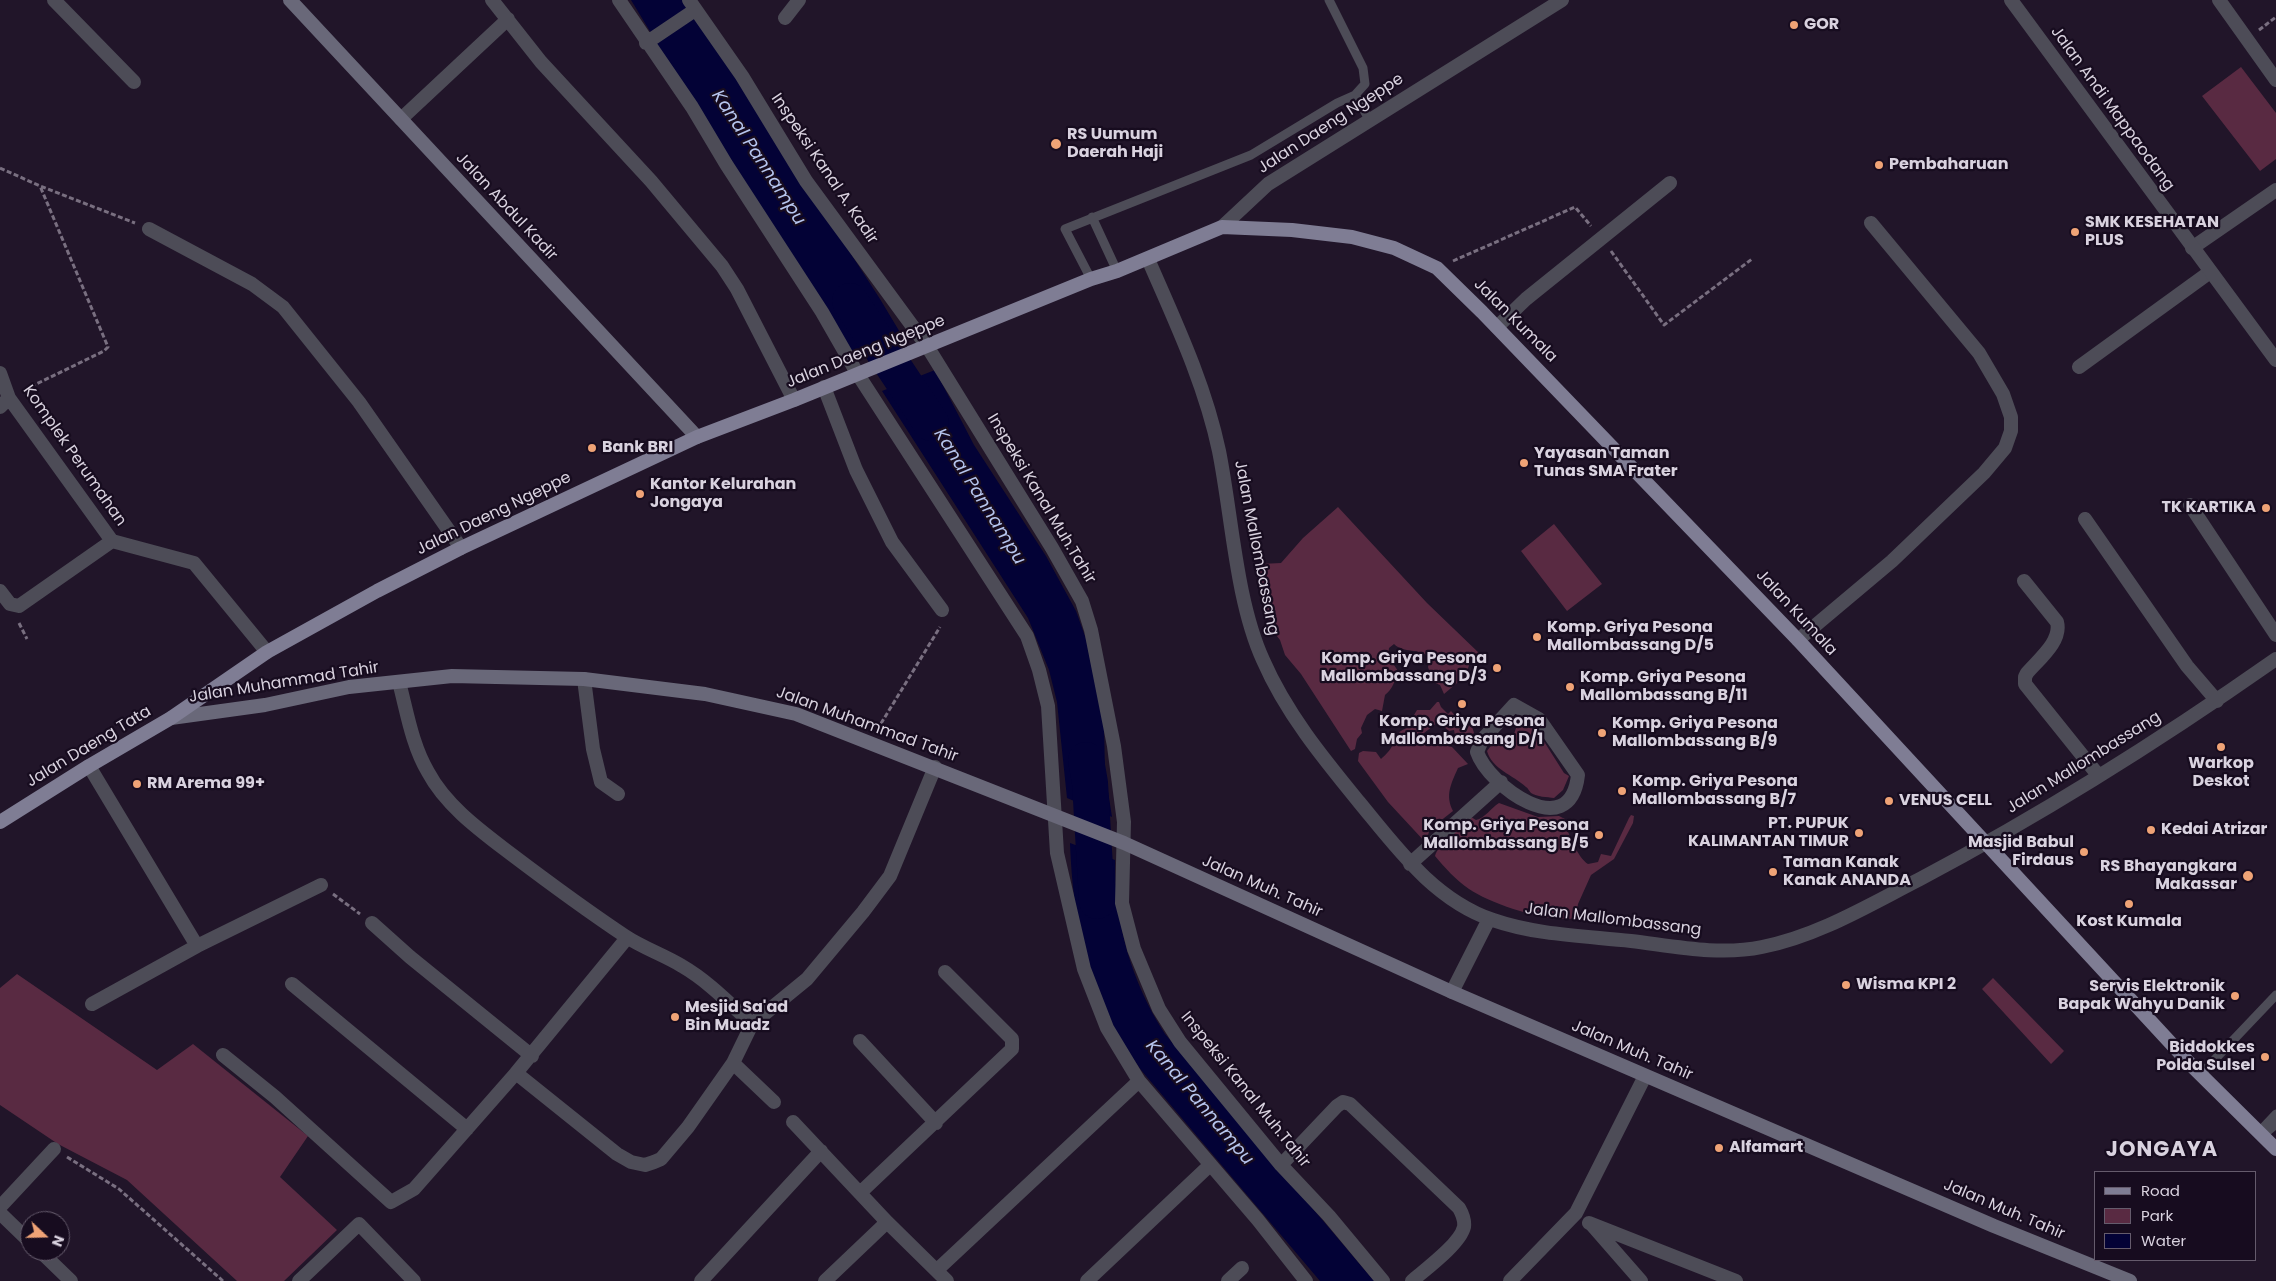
<!DOCTYPE html>
<style>
body{margin:0}
#map{position:relative;width:2276px;height:1281px;overflow:hidden;background:#211529;font-family:Poppins,sans-serif}
canvas{display:block}
.legend{position:absolute;left:2094px;top:1171px;width:162px;height:90px;box-sizing:border-box;background:#170c1f;border:1px solid #655b6c;margin:0;padding:6px 9px;list-style:none;font-size:15px;color:#d9d2df}
.legend li{display:flex;align-items:center;gap:10px;height:25px}
.legend b{width:25px;border:1px solid #655b6c}
.north{position:absolute;left:20px;top:1211px;width:50px;height:50px;box-sizing:border-box;background:#170c1f;border:1px solid #655b6c;border-radius:50%;rotate:111deg;font-size:14px;font-weight:700;line-height:20px;text-align:center;color:#d9d2df}
.north::after{content:'';display:block;margin:auto;width:18px;height:22px;background:#efa376;clip-path:polygon(50% 0,100% 100%,50% 72%,0 100%)}
</style>
<div id="map">
<canvas width="2276" height="1281"></canvas>
<ul class="legend">
<li><b style="height:6px;background:#7f7d94"></b>Road</li>
<li><b style="height:14px;background:#592a42"></b>Park</li>
<li><b style="height:14px;background:#030236"></b>Water</li>
</ul>
<div class="north">N</div>
</div>
<script>
const c = document.querySelector('canvas').getContext('2d');
c.lineJoin = 'round';
function fillPath(path, color) {
  c.fillStyle = color;
  c.fill(path, 'evenodd');
}
function strokePath(path, color, width, dash) {
  c.strokeStyle = color;
  c.lineWidth = width;
  c.lineCap = dash ? 'butt' : 'round';
  c.setLineDash(dash || []);
  c.stroke(path);
}
function label(font, color, halo, rows, align = 'center') {
  c.font = font + ' Poppins,sans-serif';
  c.lineWidth = 4.5;
  c.setLineDash([]);
  c.textBaseline = 'middle';
  c.strokeStyle = halo;
  c.fillStyle = color;
  for (const [text, x, y, turn = 0] of rows) {
    c.save();
    c.translate(x, y);
    c.rotate((+turn || 0) * Math.PI / 180);
    c.textAlign = isNaN(turn) ? turn : align;
    if (halo) c.strokeText(text, 0, 0);
    c.fillText(text, 0, 0);
    c.restore();
  }
}
fillPath(new Path2D(`
 M 2241,67 L 2276,113 L 2276,159 L 2260,171 L 2202,96 Z
 M 1338,507 L 1427,603 L 1480,654 L 1471,660 L 1467,671 L 1461,671 L 1457,683 L 1444,694 L 1440,685 L 1433,682 L 1428,667 L 1430,658 C 1419,647 1404,654 1394,644 L 1389,648 L 1388,656 L 1398,671 C 1395,680 1393,689 1385,695 L 1382,711 L 1375,709 L 1367,715 L 1361,728 L 1362,733 L 1357,739 L 1355,749 L 1351,751 L 1301,674 L 1285,655 L 1280,640 L 1270,627 L 1258,566 L 1261,564 L 1281,563 L 1303,538 Z
 M 1554,524 L 1602,584 L 1567,611 L 1521,551 Z
 M 1437,702 L 1439,702 L 1441,707 L 1448,714 L 1451,711 L 1465,727 L 1471,723 L 1474,733 C 1467,738 1463,739 1455,735 L 1454,730 L 1449,731 L 1444,727 L 1446,723 L 1441,720 L 1424,733 L 1422,740 L 1452,747 L 1468,764 L 1458,768 C 1451,784 1445,795 1453,811 L 1439,822 L 1431,824 L 1426,843 L 1388,802 L 1358,761 L 1359,753 L 1363,751 L 1376,752 L 1381,759 C 1384,756 1390,751 1392,746 C 1395,735 1398,731 1410,727 L 1409,722 L 1415,719 L 1414,715 L 1417,710 L 1430,710 Z
 M 1526,721 L 1538,732 L 1564,773 L 1569,776 L 1563,790 L 1554,798 C 1547,797 1537,797 1531,793 C 1529,791 1528,788 1526,787 C 1513,775 1492,769 1487,751 L 1493,743 L 1507,741 L 1514,734 L 1517,725 Z
 M 1499,803 L 1538,817 L 1559,816 L 1565,819 C 1566,831 1578,858 1588,864 L 1598,862 L 1601,854 L 1611,856 L 1629,818 L 1631,815 L 1634,816 L 1633,823 L 1614,859 L 1591,875 L 1578,904 L 1576,918 C 1550,924 1491,904 1469,889 C 1456,880 1445,868 1435,856 C 1438,844 1461,827 1471,817 L 1476,820 C 1485,818 1491,808 1499,803 Z
 M 17,974 L 157,1070 L 193,1044 L 308,1136 L 280,1177 L 337,1230 L 284,1281 L 237,1281 L 127,1180 L 58,1144 L 0,1105 L 0,988 Z
 M 1993,978 L 2064,1051 L 2051,1064 L 1982,989 Z`), '#592a42');
fillPath(new Path2D(`
 M 631,0 L 685,0 L 691,7 L 651,33 Z
 M 696,13 L 880,299 L 901,334 L 851,352 L 654,41 Z
 M 935,370 L 974,445 L 1046,556 L 1076,611 L 1086,639 L 1104,727 L 1105,772 L 1112,817 L 1067,798 L 1057,702 L 1049,670 L 1028,618 L 882,391 Z
 M 1070,843 L 1115,860 C 1115,924 1131,981 1165,1034 L 1374,1281 L 1320,1281 L 1141,1070 C 1125,1047 1109,1023 1099,997 C 1079,949 1072,895 1070,843 Z`), '#030236');
strokePath(new Path2D(`
 M 850,301 L 931,423
 M 1086,760 L 1090,783 L 1097,901`), '#030236', 36);
strokePath(new Path2D(`
 M 2259,30 L 2276,17
 M 0,168 L 40,186 L 135,223
 M 1611,251 L 1664,325 L 1752,259
 M 1453,261 L 1575,207 L 1591,226
 M 24,390 L 104,351 L 108,347 L 40,186
 M 19,623 L 27,639
 M 877,730 L 940,627
 M 333,894 L 360,914
 M 67,1157 L 119,1189 L 223,1281`), '#796f80', 3, [5, 2.5]);
strokePath(new Path2D(`
 M 1355,95 L 1369,119
 M 1092,217 L 1117,271
 M 1091,279 L 1065,229 L 1251,155 L 1337,103 L 1355,95 L 1365,84 L 1363,68 L 1329,0
 M 2200,1075 L 2276,995
 M 2259,1132 L 2276,1114
 M 2263,1135 L 2276,1124`), '#4d4c57', 9);
strokePath(new Path2D(`
 M 54,0 L 134,82
 M 492,0 L 541,62 L 651,181 L 722,266 L 737,289 L 794,400
 M 619,0 L 692,107 L 726,164 L 822,312 L 857,373 L 1027,636 L 1039,670 L 1048,706 L 1057,853 L 1084,969 L 1107,1028 L 1139,1081 L 1258,1220 L 1306,1281
 M 689,0 L 742,76 L 806,181 L 927,346 L 1052,548 L 1082,601 L 1091,630 L 1114,746 L 1124,822 L 1122,903 L 1134,949 L 1159,1009 L 1180,1042 L 1281,1165 L 1329,1216 L 1383,1281
 M 2219,0 L 2276,80
 M 785,18 L 799,0
 M 646,43 L 695,10
 M 401,119 L 508,19
 M 149,229 L 252,284 L 283,307 L 359,402 L 461,548
 M 2192,248 L 2276,190
 M 1148,259 C 1175,321 1205,384 1219,451 C 1232,516 1236,601 1263,660 C 1286,713 1323,758 1359,802 C 1397,848 1434,900 1493,920 C 1536,935 1585,936 1631,941 C 1673,946 1719,956 1762,947 C 1818,936 1869,905 1920,879 C 2043,814 2162,739 2276,659
 M 1497,327 L 1526,299 L 1670,183
 M 2079,367 L 2210,272
 M 0,373 L 9,398 L 112,541 L 194,563 L 267,652
 M 824,387 L 856,470 L 892,542 L 942,610
 M 0,407 L 9,398
 M 2190,505 L 2276,635
 M 2085,519 L 2187,666 L 2217,701
 M 2024,581 L 2057,622 C 2062,641 2039,659 2027,673 L 2025,677 L 2025,684 L 2098,775
 M 0,591 L 10,604 L 19,606 L 112,541
 M 1798,640 L 1892,561 L 1984,473 L 2005,448 L 2011,431 L 2011,417 L 2003,394 L 1979,353 L 1871,223
 M 584,679 L 593,749 L 601,782 L 618,794
 M 399,682 C 407,712 412,745 428,772 C 446,806 481,831 511,854 C 548,882 586,910 625,936 C 643,948 664,955 682,966 C 708,981 730,1004 752,1024
 M 1514,705 L 1539,719 L 1578,775 C 1570,846 1488,785 1477,752 L 1482,740 Z
 M 89,766 L 197,946 L 321,885
 M 1410,864 L 1501,782
 M 372,923 L 410,957 L 532,1056
 M 627,938 L 516,1073 L 617,1154 L 631,1162 L 645,1165 L 654,1162 L 661,1159 L 688,1127 L 733,1063 L 752,1024 L 807,979 L 863,912 L 890,876 L 935,767
 M 292,984 L 467,1129
 M 1452,992 L 1489,919
 M 92,1004 L 197,946
 M 860,1041 L 936,1123
 M 223,1055 L 275,1097 L 391,1202 L 414,1189 L 516,1073
 M 733,1063 L 774,1102
 M 793,1122 L 887,1222 L 947,1281
 M 1281,1165 L 1337,1106 L 1343,1102 L 1350,1104 L 1459,1208 C 1463,1215 1465,1220 1464,1227 C 1460,1244 1426,1269 1412,1281
 M 861,1192 L 1012,1049 L 1012,1039 L 945,972
 M 0,1207 L 54,1149
 M 0,1213 L 30,1242
 M 1589,1223 L 1736,1281
 M 1592,1225 L 1641,1281
 M 40,1251 L 71,1281
 M 937,1270 L 1139,1081
 M 299,1281 L 359,1224 L 414,1281
 M 701,1281 L 821,1151
 M 825,1281 L 887,1222
 M 1087,1281 L 1210,1165
 M 1228,1281 L 1242,1268`), '#4d4c57', 14);
strokePath(new Path2D(`
 M 2011,0 L 2276,360
 M 1222,227 L 1268,184 L 1562,0
 M 1510,1281 L 1576,1213 L 1645,1076`), '#4d4c57', 14);
strokePath(new Path2D(`
 M 290,0 L 697,437
 M 171,718 L 265,705 L 349,687 L 452,676 L 584,679 L 705,694 L 796,714 L 1124,843 L 1452,992 L 1994,1226 L 2130,1281`), '#696879', 14);
strokePath(new Path2D(`
 M 0,822 L 89,766 L 171,718 L 267,652 L 377,591 L 461,548 L 697,437 L 794,400 L 1091,279 L 1117,271 L 1222,227 L 1292,230 L 1352,237 L 1394,248 L 1437,268 L 1482,312 L 1798,640 L 2191,1065 L 2276,1149`), '#7f7d94', 14);
for (const [x, y, r, color] of [
 [1794,25,5,"#efa376"],
 [1056,144,6,"#efa376"],
 [1879,165,5,"#efa376"],
 [2075,232,5,"#efa376"],
 [592,448,5,"#efa376"],
 [1524,463,5,"#efa376"],
 [640,494,5,"#efa376"],
 [2266,508,5,"#efa376"],
 [1537,637,5,"#efa376"],
 [1497,668,5,"#efa376"],
 [1570,687,5,"#efa376"],
 [1462,704,5,"#efa376"],
 [1602,733,5,"#efa376"],
 [2221,747,5,"#efa376"],
 [137,784,5,"#efa376"],
 [1622,791,5,"#efa376"],
 [1889,801,5,"#efa376"],
 [2151,830,5,"#efa376"],
 [1859,833,5,"#efa376"],
 [1599,835,5,"#efa376"],
 [2084,852,5,"#efa376"],
 [1773,872,5,"#efa376"],
 [2248,876,6,"#efa376"],
 [2129,904,5,"#efa376"],
 [1846,985,5,"#efa376"],
 [2235,996,5,"#efa376"],
 [675,1017,5,"#efa376"],
 [2265,1057,5,"#efa376"],
 [1719,1148,5,"#efa376"]
]) {
  const dot = new Path2D();
  dot.arc(x, y, r, 0, 2 * Math.PI);
  c.fillStyle = color;
  c.fill(dot);
  strokePath(dot, '#170c1f', 2);
}
label('bold 16px', '#d9d2df', '#170c1f', [
 ["GOR",1804,25],
 ["RS Uumum",1067,135],
 ["Daerah Haji",1067,153],
 ["Pembaharuan",1889,165],
 ["SMK KESEHATAN",2085,223],
 ["PLUS",2085,241],
 ["Bank BRI",602,448],
 ["Yayasan Taman",1534,454],
 ["Tunas SMA Frater",1534,472],
 ["Kantor Kelurahan",650,485],
 ["Jongaya",650,503],
 ["TK KARTIKA",2256,508,"right"],
 ["Komp. Griya Pesona",1547,628],
 ["Mallombassang D/5",1547,646],
 ["Komp. Griya Pesona",1487,659,"right"],
 ["Mallombassang D/3",1487,677,"right"],
 ["Komp. Griya Pesona",1580,678],
 ["Mallombassang B/11",1580,696],
 ["Komp. Griya Pesona",1462,722,"center"],
 ["Mallombassang D/1",1462,740,"center"],
 ["Komp. Griya Pesona",1612,724],
 ["Mallombassang B/9",1612,742],
 ["Warkop",2221,764,"center"],
 ["Deskot",2221,782,"center"],
 ["Komp. Griya Pesona",1632,782],
 ["Mallombassang B/7",1632,800],
 ["RM Arema 99+",147,784],
 ["VENUS CELL",1899,801],
 ["PT. PUPUK",1849,824,"right"],
 ["KALIMANTAN TIMUR",1849,842,"right"],
 ["Komp. Griya Pesona",1589,826,"right"],
 ["Mallombassang B/5",1589,844,"right"],
 ["Kedai Atrizar",2161,830],
 ["Masjid Babul",2074,843,"right"],
 ["Firdaus",2074,861,"right"],
 ["Taman Kanak",1783,863],
 ["Kanak ANANDA",1783,881],
 ["RS Bhayangkara",2237,867,"right"],
 ["Makassar",2237,885,"right"],
 ["Kost Kumala",2129,922,"center"],
 ["Wisma KPI 2",1856,985],
 ["Servis Elektronik",2225,987,"right"],
 ["Bapak Wahyu Danik",2225,1005,"right"],
 ["Mesjid Sa'ad",685,1008],
 ["Bin Muadz",685,1026],
 ["Biddokkes",2255,1048,"right"],
 ["Polda Sulsel",2255,1066,"right"],
 ["Alfamart",1729,1148]
], 'left');
label('16px', '#d9d2df', '#170c1f', [
 ["Jalan Andi Mappaodang",2112,109,54],
 ["Jalan Daeng Ngeppe",1331,124,-33],
 ["Inspeksi Kanal A. Kadir",824,169,56],
 ["Jalan Abdul Kadir",506,207,47],
 ["Jalan Kumala",1515,321,45],
 ["Jalan Daeng Ngeppe",866,352,-22],
 ["Komplek Perumahan",74,456,55],
 ["Inspeksi Kanal Muh.Tahir",1041,499,59],
 ["Jalan Daeng Ngeppe",494,514,-26],
 ["Jalan Mallombassang",1256,548,79],
 ["Jalan Kumala",1796,613,47],
 ["Jalan Muhammad Tahir",284,683,-9],
 ["Jalan Muhammad Tahir",867,725,20],
 ["Jalan Daeng Tata",89,747,-31],
 ["Jalan Mallombassang",2084,763,-32],
 ["Jalan Muh. Tahir",1262,887,24],
 ["Jalan Mallombassang",1613,920,7],
 ["Jalan Muh. Tahir",1632,1051,23],
 ["Inspeksi Kanal Muh.Tahir",1245,1090,51],
 ["Jalan Muh. Tahir",2004,1210,23]
]);
label('italic 18px', '#b6c5ee', '#170c1f', [
 ["Kanal Pannampu",758,158,57],
 ["Kanal Pannampu",979,497,58],
 ["Kanal Pannampu",1199,1103,50]
]);
c.letterSpacing = '1px';
label('bold 21px', '#d9d2df', '#170c1f', [
 ["JONGAYA",2162,1151]
]);
c.letterSpacing = '0px';
</script>
